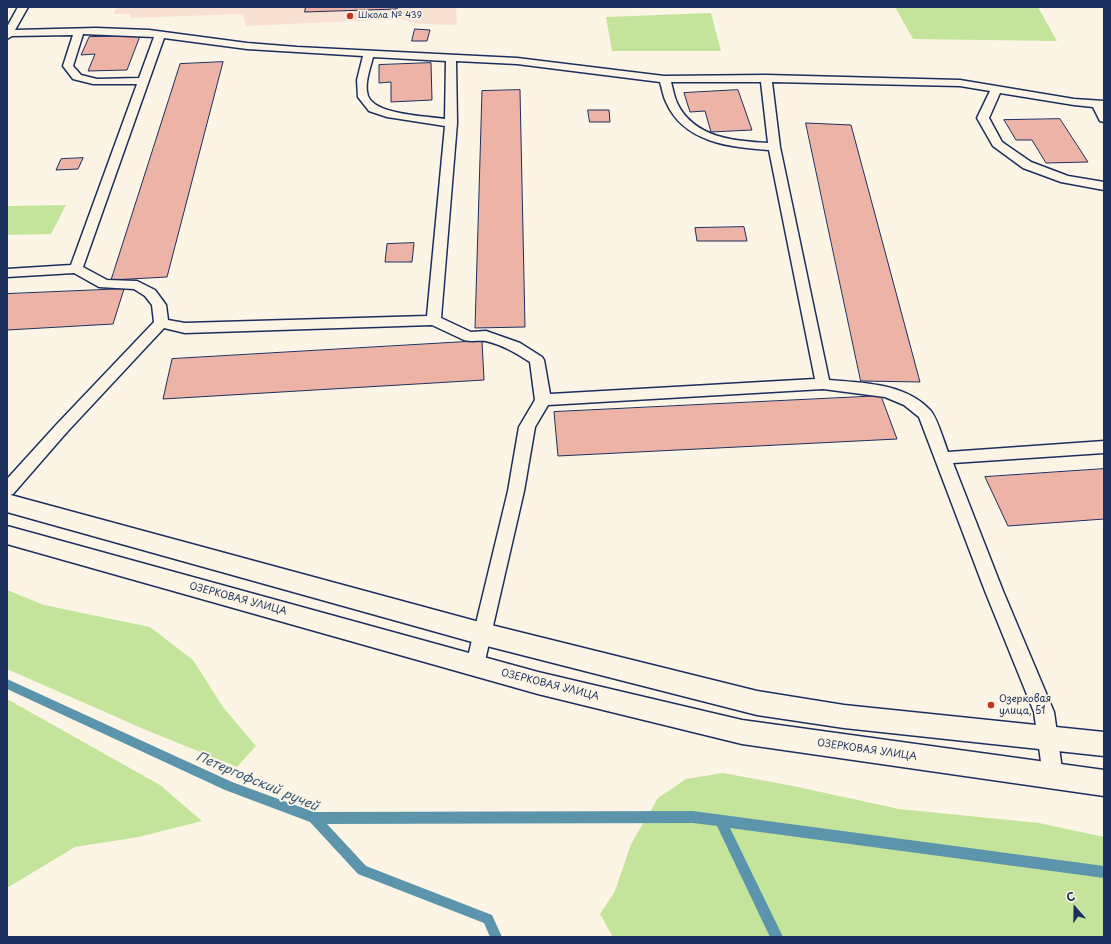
<!DOCTYPE html>
<meta charset="utf-8">
<style>
body{margin:0}
#map{position:relative;width:1111px;height:944px;overflow:hidden;background:#fcf5e5;font-family:"Playpen Sans",sans-serif}
canvas{display:block}
.frame{position:absolute;inset:0;border:8px solid #1b2f5e;pointer-events:none}
.north{position:absolute;left:1055px;top:888px;width:40px;height:40px;-webkit-text-stroke:3px #fcf5e5;paint-order:stroke;rotate:340deg;font-size:11px;font-weight:700;line-height:16px;text-align:center;color:#1b2f5e}
.north::after{content:'';display:block;margin:auto;width:14px;height:18px;background:#1b2f5e;clip-path:polygon(50% 0,100% 100%,50% 72%,0 100%)}
</style>
<div id="map">
<canvas width="1111" height="944"></canvas>
<div class="frame"></div>
<div class="north">С</div>
</div>
<script>
const c = document.querySelector('canvas').getContext('2d');
c.lineJoin = 'round';
function fillPath(path, color) {
  c.fillStyle = color;
  c.fill(path, 'evenodd');
}
function strokePath(path, color, width, dash) {
  c.strokeStyle = color;
  c.lineWidth = width;
  c.lineCap = dash ? 'butt' : 'round';
  c.setLineDash(dash || []);
  c.stroke(path);
}
function label(font, color, halo, rows, align = 'center') {
  c.font = font + ' "Playpen Sans",sans-serif';
  c.lineWidth = 3.5;
  c.setLineDash([]);
  c.textBaseline = 'middle';
  c.strokeStyle = halo;
  c.fillStyle = color;
  for (const [text, x, y, turn = 0] of rows) {
    c.save();
    c.translate(x, y);
    c.rotate((+turn || 0) * Math.PI / 180);
    c.textAlign = isNaN(turn) ? turn : align;
    if (halo) c.strokeText(text, 0, 0);
    c.fillText(text, 0, 0);
    c.restore();
  }
}
fillPath(new Path2D(`
 M 116,7 L 456,7 L 457,25 L 421,24 L 400,19 L 246,26 L 243,14 L 130,18 L 131,14 L 114,14 Z`), '#f8e1d2');
fillPath(new Path2D(`
 M 895,7 L 1038,7 L 1057,41 L 913,39 Z
 M 711,13 L 721,51 L 612,51 L 606,17 Z
 M 66,205 L 51,234 L 7,235 L 7,206 Z
 M 7,590 L 44,605 L 150,627 L 193,660 L 223,707 L 256,746 L 237,767 L 146,730 L 7,669 Z
 M 7,699 L 160,785 L 202,821 L 139,837 L 75,847 L 7,888 Z
 M 723,773 L 793,786 L 899,809 L 1039,823 L 1104,837 L 1104,937 L 613,937 L 600,914 L 615,891 L 631,844 L 658,798 L 686,779 Z`), '#c4e49c');
fillPath(new Path2D(`
 M 7,679 L 232,782 L 314,812 L 693,811 L 1104,866 L 1104,878 L 730,828 L 783,937 L 770,937 L 717,826 L 693,823 L 327,824 L 366,866 L 492,915 L 502,937 L 490,937 L 484,923 L 358,874 L 310,822 L 225,790 L 7,689 Z`), '#5c95ab');
const building = new Path2D(`
 M 306,7 L 398,7 L 397,9 L 305,12 Z
 M 415,29 L 430,30 L 427,41 L 412,41 Z
 M 140,36 L 127,70 L 88,71 L 95,54 L 81,55 L 89,37 Z
 M 223,62 L 167,277 L 111,280 L 180,64 Z
 M 431,63 L 432,100 L 391,102 L 391,82 L 379,83 L 379,65 Z
 M 520,90 L 525,327 L 475,328 L 482,91 Z
 M 738,90 L 752,130 L 711,132 L 705,111 L 690,112 L 684,93 Z
 M 588,110 L 609,110 L 610,122 L 590,122 Z
 M 1060,119 L 1088,162 L 1046,163 L 1032,140 L 1016,140 L 1004,120 Z
 M 806,123 L 851,125 L 920,382 L 861,381 Z
 M 83,158 L 78,169 L 56,170 L 61,159 Z
 M 744,227 L 747,241 L 697,241 L 695,228 Z
 M 414,243 L 412,262 L 385,262 L 387,244 Z
 M 124,289 L 113,324 L 7,330 L 7,294 Z
 M 482,341 L 484,380 L 163,399 L 172,359 Z
 M 881,396 L 897,439 L 558,456 L 554,412 Z
 M 1104,469 L 1104,519 L 1008,526 L 985,477 Z`);
fillPath(building, '#edb3a7');
strokePath(building, '#1b2f5e', 1);
const lane = new Path2D(`
 M 18,7 L 28,7 L 15,30 L 96,28 L 149,30 L 247,43 L 297,47 L 517,58 L 664,76 L 766,75 L 960,80 L 1074,99 L 1104,101 L 1104,122 L 1100,121 L 1093,107 L 1074,105 L 1000,93 L 989,118 L 1002,142 L 1031,162 L 1068,176 L 1104,182 L 1104,190 L 1061,182 L 1023,168 L 993,146 L 977,118 L 990,91 L 960,86 L 772,82 L 780,147 L 829,380 C 863,383 905,383 930,410 C 937,417 944,442 948,452 L 1104,441 L 1104,453 L 953,463 L 1003,591 L 1054,712 L 1063,776 L 1060,783 L 1053,785 L 1046,783 L 1043,776 L 1034,712 L 985,591 L 919,417 L 904,405 L 885,397 L 823,389 L 548,405 L 535,427 L 524,491 L 484,665 L 482,671 L 475,673 L 468,671 L 466,665 L 508,491 L 519,427 L 535,400 L 530,362 C 516,353 503,345 486,341 C 479,340 472,342 464,340 L 432,325 L 185,333 L 164,328 L 67,432 L 13,494 L 7,496 L 7,479 L 57,424 L 154,322 L 152,305 L 145,296 L 134,289 L 99,287 L 74,273 L 7,277 L 7,269 L 71,265 L 137,84 L 93,84 L 73,79 L 63,66 L 73,35 L 12,36 L 7,39 L 7,27 ZM 83,34 L 154,37 L 139,78 L 97,79 L 81,75 L 73,66 ZM 164,38 L 247,49 L 363,56 L 357,80 L 358,97 L 369,111 L 387,117 L 445,126 L 427,316 L 185,323 L 168,320 L 166,305 L 155,290 L 137,281 L 107,280 L 83,267 ZM 373,57 L 446,61 L 445,119 C 427,116 375,115 368,96 C 364,84 370,69 373,57 ZM 456,61 L 517,64 L 660,82 C 662,88 663,96 666,102 C 684,143 730,147 769,150 L 815,379 L 550,394 L 544,360 L 542,357 L 520,343 L 486,331 L 471,332 L 441,318 L 457,123 ZM 671,82 L 761,82 L 768,143 C 734,141 694,138 677,103 C 674,96 673,89 671,82 Z`);
const secondary = new Path2D(`
 M 7,494 L 483,623 L 757,691 L 844,705 L 1104,732 L 1104,756 L 844,728 L 757,715 L 483,645 L 7,512 Z
 M 7,526 L 538,672 L 742,720 L 1104,770 L 1104,796 L 742,744 L 538,694 L 7,544 Z`);
strokePath(lane, '#1b2f5e', 3);
strokePath(secondary, '#1b2f5e', 3);
fillPath(lane, '#fcf5e5');
fillPath(secondary, '#fcf5e5');
for (const [x, y, r, color] of [
 [350,16,4,"#c8321e"],
 [991,705,4,"#c8321e"]
]) {
  const dot = new Path2D();
  dot.arc(x, y, r, 0, 2 * Math.PI);
  c.fillStyle = color;
  c.fill(dot);
  strokePath(dot, '#fcf5e5', 1.5);
}
label('9px', '#1b2f5e', '#fcf5e5', [
 ["Школа № 439",358,16]
], 'left');
label('10px', '#1b2f5e', '#fcf5e5', [
 ["ОЗЕРКОВАЯ УЛИЦА",238,599,15],
 ["ОЗЕРКОВАЯ УЛИЦА",550,685,14],
 ["ОЗЕРКОВАЯ УЛИЦА",867,750,8]
]);
label('10px', '#1b2f5e', '#fcf5e5', [
 ["Озерковая",999,699],
 ["улица, 51",999,711]
], 'left');
label('italic 13px', '#365a7e', '#fcf5e5', [
 ["Петергофский ручей",257,782,23]
]);
</script>
